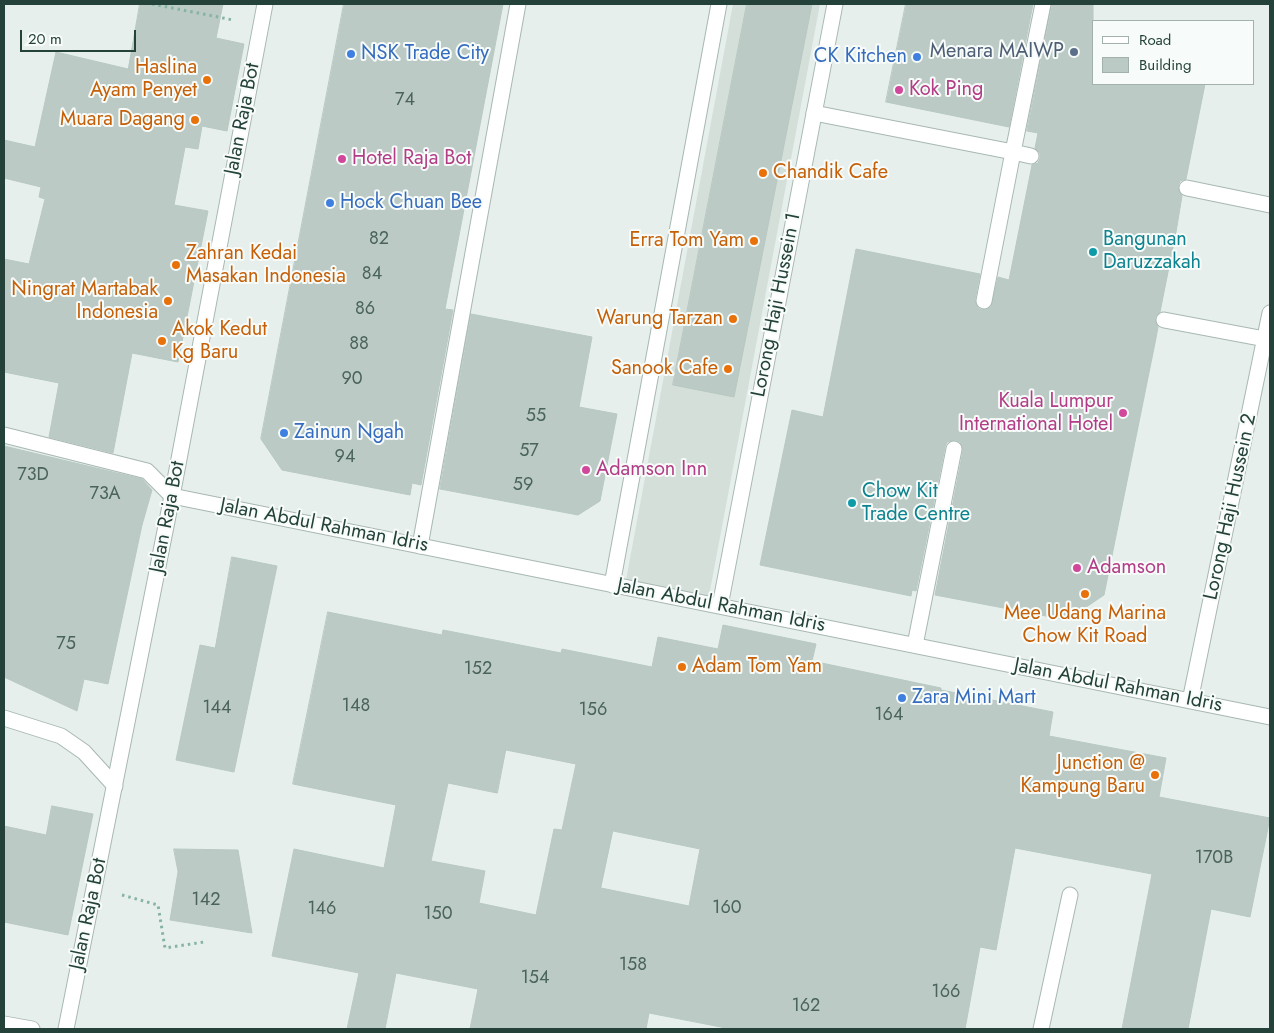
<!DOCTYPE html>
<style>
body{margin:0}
#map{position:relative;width:1274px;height:1033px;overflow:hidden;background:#e6efeb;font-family:Jost,sans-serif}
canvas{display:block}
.frame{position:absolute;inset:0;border:5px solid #24423a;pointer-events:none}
.legend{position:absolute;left:1092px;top:20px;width:162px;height:65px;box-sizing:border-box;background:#f7fbf9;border:1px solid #a3b1ad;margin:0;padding:6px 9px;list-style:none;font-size:15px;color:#24423a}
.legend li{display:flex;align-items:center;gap:10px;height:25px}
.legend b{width:25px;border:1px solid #a3b1ad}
.scale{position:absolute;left:20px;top:30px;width:116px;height:22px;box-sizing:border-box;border:2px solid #24423a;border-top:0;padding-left:6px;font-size:15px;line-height:18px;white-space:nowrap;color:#24423a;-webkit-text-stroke:4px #f7fbf9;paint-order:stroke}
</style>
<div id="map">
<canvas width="1274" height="1033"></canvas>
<div class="frame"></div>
<ul class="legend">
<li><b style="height:6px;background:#fff"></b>Road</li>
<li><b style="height:14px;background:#bbcac4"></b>Building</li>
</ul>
<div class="scale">20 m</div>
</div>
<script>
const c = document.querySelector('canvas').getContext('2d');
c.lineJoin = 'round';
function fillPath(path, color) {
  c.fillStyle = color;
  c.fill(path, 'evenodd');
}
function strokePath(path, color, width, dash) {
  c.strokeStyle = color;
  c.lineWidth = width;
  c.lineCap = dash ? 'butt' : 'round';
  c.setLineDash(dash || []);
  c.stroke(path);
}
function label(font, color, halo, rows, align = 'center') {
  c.font = font + ' Jost,sans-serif';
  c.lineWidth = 4;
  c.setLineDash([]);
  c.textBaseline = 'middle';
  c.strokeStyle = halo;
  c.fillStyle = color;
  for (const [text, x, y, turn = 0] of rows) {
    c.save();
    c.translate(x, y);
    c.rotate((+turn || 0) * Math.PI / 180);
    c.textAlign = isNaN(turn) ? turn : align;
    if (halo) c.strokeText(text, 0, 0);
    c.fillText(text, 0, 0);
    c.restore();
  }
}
fillPath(new Path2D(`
 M 733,4 L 820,4 L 709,596 L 626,580 Z`), '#d4dfda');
const building = new Path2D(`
 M 140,4 L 223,4 L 216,38 L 244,44 L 227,131 L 202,126 L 198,149 L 185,147 L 174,205 L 208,211 L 178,362 L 132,353 L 113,453 L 49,437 L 59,383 L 4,372 L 4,259 L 29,264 L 45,199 L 39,197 L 41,187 L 4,178 L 4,140 L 35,147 L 56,52 L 128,69 Z
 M 344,4 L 503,4 L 445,309 L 453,310 L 421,485 L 412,483 L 410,495 L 282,470 L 261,439 Z
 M 747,4 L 812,4 L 734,397 L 673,385 Z
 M 906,4 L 1033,4 L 1009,127 L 886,102 Z
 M 1052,4 L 1093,4 L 1093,84 L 1205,84 L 1186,179 L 1180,181 L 1178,187 L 1182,196 L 1176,232 L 1160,312 L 1155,318 L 1158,327 L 1156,338 L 1104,595 L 1067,620 L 935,595 L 963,451 L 960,442 L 955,440 L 947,442 L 945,447 L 916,591 L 912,590 L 911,596 L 760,565 L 792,410 L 823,417 L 856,249 L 980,274 L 975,300 L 978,308 L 982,310 L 991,307 L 998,277 L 1009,280 L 1032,165 L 1038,163 L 1040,158 L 1040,153 L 1035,148 L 1038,133 L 1027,131 Z
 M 471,314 L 592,337 L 579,407 L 617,414 L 600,501 L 578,515 L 440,489 Z
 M 4,446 L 142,479 L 152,490 L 142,525 L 108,684 L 84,679 L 77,711 L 4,677 Z
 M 232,557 L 277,566 L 234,772 L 176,760 L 200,645 L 215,648 Z
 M 328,612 L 442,635 L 443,630 L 561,653 L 562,649 L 652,667 L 658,637 L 718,649 L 723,625 L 816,644 L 812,661 L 941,688 L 941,690 L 1053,712 L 1049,736 L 1166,758 L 1159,797 L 1270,818 L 1250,917 L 1211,909 L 1188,1029 L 1122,1029 L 1152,874 L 1015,848 L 996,950 L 980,947 L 965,1029 L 731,1029 L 649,1013 L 646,1029 L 470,1029 L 478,989 L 396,973 L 385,1029 L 347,1029 L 359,973 L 272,956 L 294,849 L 384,868 L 396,805 L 293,784 ZM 506,750 L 576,764 L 562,830 L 554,829 L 536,915 L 479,903 L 485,871 L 431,861 L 448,783 L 497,793 ZM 613,831 L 700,849 L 689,906 L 601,888 Z
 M 52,806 L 93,814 L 68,935 L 4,922 L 4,826 L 46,835 Z
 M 174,849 L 238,850 L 252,933 L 170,920 L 178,872 Z`);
fillPath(building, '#bbcac4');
strokePath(building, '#b8c9c2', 1);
const service = new Path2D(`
 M 814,113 L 1013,152 L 984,301
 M 1031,156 L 1013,152 L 1043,4
 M 1187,188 L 1270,205
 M 1164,320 L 1265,339
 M 4,435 L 147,471 L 172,496
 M 420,546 L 518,4
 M 915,645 L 954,449
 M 4,718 L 61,736 L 84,752 L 115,786
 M 1041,1029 L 1070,895`);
const minor = new Path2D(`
 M 172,496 L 1270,717
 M 612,585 L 719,4
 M 720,606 L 835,4
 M 1190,701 L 1270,313
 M 66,1029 L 172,496 L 265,4`);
const tertiary = new Path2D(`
 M 4,1024 L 32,1029`);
strokePath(service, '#a8b8b2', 17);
strokePath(minor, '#a8b8b2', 17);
strokePath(tertiary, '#a8b8b2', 17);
strokePath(new Path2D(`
 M 152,4 L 233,20
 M 122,895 L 158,905 L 165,948 L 204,942`), '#86b3a5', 3, [2.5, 4]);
strokePath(service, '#fff', 15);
strokePath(minor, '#fff', 15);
strokePath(tertiary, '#fff', 15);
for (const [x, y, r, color] of [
 [1074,52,5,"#5c6f8a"],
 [351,54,5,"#3f7fe0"],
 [917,57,5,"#3f7fe0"],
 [207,80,5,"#e8710a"],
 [899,90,5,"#d1479c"],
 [195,120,5,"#e8710a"],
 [342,159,5,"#d1479c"],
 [763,173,5,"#e8710a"],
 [330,203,5,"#3f7fe0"],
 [754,241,5,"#e8710a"],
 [1093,252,5,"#0f9aa8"],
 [176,265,5,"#e8710a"],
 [168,301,5,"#e8710a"],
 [733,319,5,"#e8710a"],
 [162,341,5,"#e8710a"],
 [728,369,5,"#e8710a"],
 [1123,413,5,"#d1479c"],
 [284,433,5,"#3f7fe0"],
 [586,470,5,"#d1479c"],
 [852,503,5,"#0f9aa8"],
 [1077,568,5,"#d1479c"],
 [1085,594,5,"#e8710a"],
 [682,667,5,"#e8710a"],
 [902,698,5,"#3f7fe0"],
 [1155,775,5,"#e8710a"]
]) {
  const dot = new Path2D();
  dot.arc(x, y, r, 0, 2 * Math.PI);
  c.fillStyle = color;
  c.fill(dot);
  strokePath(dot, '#f7fbf9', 2);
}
label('18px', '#4a645c', null, [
 ["74",405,101],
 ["82",379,240],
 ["84",372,275],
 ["86",365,310],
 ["88",359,345],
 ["90",352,380],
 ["55",536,417],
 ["57",529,452],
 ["94",345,458],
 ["73D",33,476],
 ["59",523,486],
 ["73A",105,495],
 ["75",66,645],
 ["152",478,670],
 ["148",356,707],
 ["144",217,709],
 ["156",593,711],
 ["164",889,716],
 ["170B",1214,859],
 ["142",206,901],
 ["160",727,909],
 ["146",322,910],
 ["150",438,915],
 ["158",633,966],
 ["154",535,979],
 ["166",946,993],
 ["162",806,1007]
]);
label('20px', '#4e5e75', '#f7fbf9', [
 ["Menara MAIWP",1064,52]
], 'right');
label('20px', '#366cbe', '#f7fbf9', [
 ["NSK Trade City",361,54],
 ["CK Kitchen",907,57,"right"],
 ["Hock Chuan Bee",340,203],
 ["Zainun Ngah",294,433],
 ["Zara Mini Mart",912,698]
], 'left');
label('20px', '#c56008', '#f7fbf9', [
 ["Haslina",197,68],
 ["Ayam Penyet",197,91],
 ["Muara Dagang",185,120],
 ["Chandik Cafe",773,173,"left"],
 ["Erra Tom Yam",744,241],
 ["Zahran Kedai",186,254,"left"],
 ["Masakan Indonesia",186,277,"left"],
 ["Ningrat Martabak",158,290],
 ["Indonesia",158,313],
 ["Warung Tarzan",723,319],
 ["Akok Kedut",172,330,"left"],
 ["Kg Baru",172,353,"left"],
 ["Sanook Cafe",718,369],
 ["Mee Udang Marina",1085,614,"center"],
 ["Chow Kit Road",1085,637,"center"],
 ["Adam Tom Yam",692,667,"left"],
 ["Junction @",1145,764],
 ["Kampung Baru",1145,787]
], 'right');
label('20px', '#b23c85', '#f7fbf9', [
 ["Kok Ping",909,90],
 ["Hotel Raja Bot",352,159],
 ["Kuala Lumpur",1113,402,"right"],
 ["International Hotel",1113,425,"right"],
 ["Adamson Inn",596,470],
 ["Adamson",1087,568]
], 'left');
label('20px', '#24423a', '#f7fbf9', [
 ["Jalan Raja Bot",243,119,-79],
 ["Lorong Haji Hussein 1",777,305,-79],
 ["Lorong Haji Hussein 2",1231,507,-78],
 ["Jalan Raja Bot",168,517,-79],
 ["Jalan Abdul Rahman Idris",324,526,11],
 ["Jalan Abdul Rahman Idris",721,606,11],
 ["Jalan Abdul Rahman Idris",1118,686,11],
 ["Jalan Raja Bot",89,914,-78]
]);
label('20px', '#0d838f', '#f7fbf9', [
 ["Bangunan",1103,240],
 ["Daruzzakah",1103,263],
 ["Chow Kit",862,492],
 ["Trade Centre",862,515]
], 'left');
</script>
